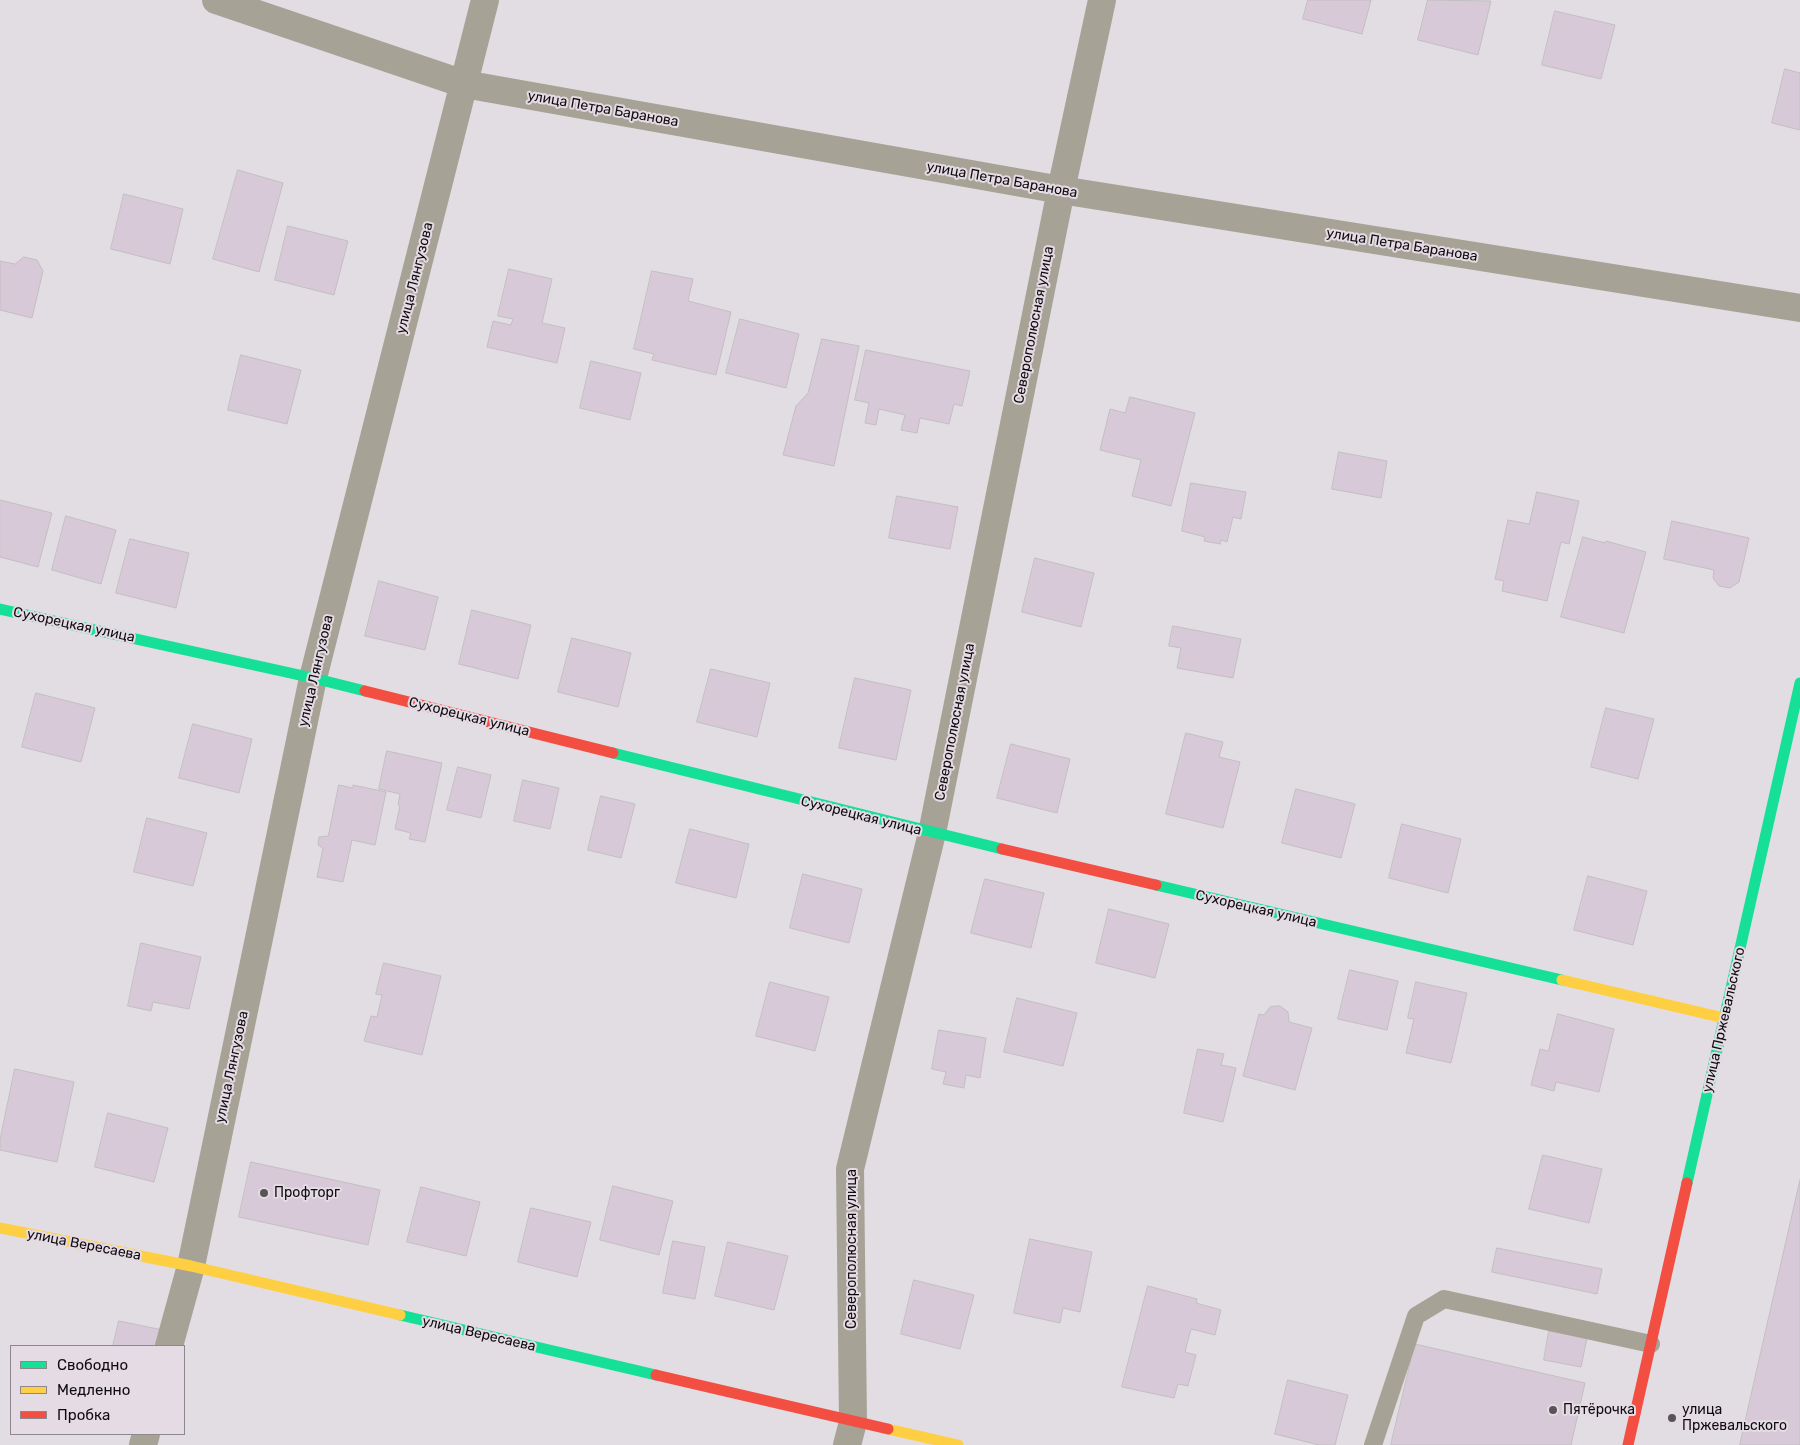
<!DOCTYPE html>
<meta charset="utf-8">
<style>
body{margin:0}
#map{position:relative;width:1800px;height:1445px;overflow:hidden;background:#e2dde2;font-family:Rubik,sans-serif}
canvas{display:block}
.legend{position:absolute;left:10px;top:1345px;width:175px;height:90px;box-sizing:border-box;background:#e4dbe4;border:1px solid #8e888e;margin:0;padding:6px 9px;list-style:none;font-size:15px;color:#0e0b0e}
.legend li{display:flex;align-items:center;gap:10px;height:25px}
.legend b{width:25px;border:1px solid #8e888e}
</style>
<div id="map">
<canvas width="1800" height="1445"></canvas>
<ul class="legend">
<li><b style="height:6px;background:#16e098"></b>Свободно</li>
<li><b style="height:6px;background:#ffcf43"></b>Медленно</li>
<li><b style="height:6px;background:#f24e42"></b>Пробка</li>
</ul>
</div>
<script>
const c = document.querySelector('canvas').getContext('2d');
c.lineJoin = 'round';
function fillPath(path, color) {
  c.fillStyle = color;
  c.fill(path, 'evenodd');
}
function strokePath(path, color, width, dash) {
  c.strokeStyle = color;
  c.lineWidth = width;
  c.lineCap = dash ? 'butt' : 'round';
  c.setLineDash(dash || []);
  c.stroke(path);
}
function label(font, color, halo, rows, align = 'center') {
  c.font = font + ' Rubik,sans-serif';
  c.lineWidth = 4;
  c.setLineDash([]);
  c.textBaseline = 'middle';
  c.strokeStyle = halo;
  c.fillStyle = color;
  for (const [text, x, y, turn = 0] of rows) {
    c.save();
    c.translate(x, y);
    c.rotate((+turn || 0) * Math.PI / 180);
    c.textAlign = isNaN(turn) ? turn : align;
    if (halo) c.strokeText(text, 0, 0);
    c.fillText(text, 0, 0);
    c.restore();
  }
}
const building = new Path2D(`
 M 1308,0 L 1371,0 L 1362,34 L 1303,19 Z
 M 1428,0 L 1491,1 L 1478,55 L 1418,40 Z
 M 1555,11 L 1615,25 L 1601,79 L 1542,65 Z
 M 1785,69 L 1800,73 L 1800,130 L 1772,123 Z
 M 238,170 L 283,183 L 259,272 L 213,259 Z
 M 124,194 L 183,209 L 170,264 L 111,249 Z
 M 288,226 L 348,241 L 334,295 L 275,280 Z
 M 24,257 L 37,260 L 43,271 L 32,318 L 0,310 L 0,261 L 15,264 Z
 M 509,269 L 552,279 L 542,323 L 565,328 L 557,363 L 487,347 L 493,321 L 511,325 L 513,319 L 498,316 Z
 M 652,271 L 693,279 L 688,301 L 731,312 L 716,375 L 652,360 L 654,354 L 634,349 Z
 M 740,319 L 799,334 L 786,388 L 726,373 Z
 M 822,339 L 859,346 L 834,466 L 783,455 L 796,406 L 808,393 Z
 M 866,350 L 970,371 L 962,406 L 954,404 L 949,424 L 920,418 L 917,433 L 901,430 L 905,415 L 879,409 L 876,425 L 865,423 L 869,403 L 855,400 Z
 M 241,355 L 301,370 L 287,424 L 228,410 Z
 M 591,361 L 641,373 L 630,420 L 580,408 Z
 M 1130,397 L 1195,413 L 1171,506 L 1132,496 L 1141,460 L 1100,450 L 1110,409 L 1125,413 Z
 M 1339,452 L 1387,461 L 1381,498 L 1332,489 Z
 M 1191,483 L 1246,492 L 1241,519 L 1233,517 L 1227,542 L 1221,540 L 1220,544 L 1204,541 L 1205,537 L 1182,531 Z
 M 1537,492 L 1579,501 L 1569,544 L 1561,542 L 1547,601 L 1502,591 L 1504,581 L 1495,579 L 1508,520 L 1529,524 Z
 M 897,496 L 958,507 L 950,549 L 889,538 Z
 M 0,500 L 52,513 L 38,567 L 0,557 Z
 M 66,516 L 116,530 L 101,584 L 52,570 Z
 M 1672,521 L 1749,538 L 1739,582 L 1730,588 L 1719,586 L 1713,578 L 1714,570 L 1664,559 Z
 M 1583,537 L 1605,543 L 1606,541 L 1646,552 L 1624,633 L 1561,617 Z
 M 130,539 L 189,553 L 176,608 L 116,593 Z
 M 1035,558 L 1094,573 L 1081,627 L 1022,612 Z
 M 379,581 L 438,597 L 425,650 L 365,636 Z
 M 472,610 L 531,625 L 518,679 L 459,664 Z
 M 1173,626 L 1241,639 L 1233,678 L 1177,668 L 1181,648 L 1169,646 Z
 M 572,638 L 631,653 L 618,707 L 558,692 Z
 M 711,669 L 770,683 L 757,737 L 697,722 Z
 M 855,678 L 911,690 L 896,760 L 839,748 Z
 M 36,693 L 95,708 L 81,762 L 22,747 Z
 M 1606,708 L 1654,719 L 1638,779 L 1591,767 Z
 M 193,724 L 252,739 L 239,793 L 179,778 Z
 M 1186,733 L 1223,742 L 1219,757 L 1240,762 L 1223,828 L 1166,814 Z
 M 1011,744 L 1070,759 L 1057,813 L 997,798 Z
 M 387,751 L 442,763 L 425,842 L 409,839 L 411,833 L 395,829 L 400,806 L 398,805 L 400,794 L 379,789 Z
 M 458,767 L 491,775 L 481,818 L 447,810 Z
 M 523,780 L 559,788 L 550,829 L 514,821 Z
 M 339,785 L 353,788 L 353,785 L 386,792 L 375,845 L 352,840 L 343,882 L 317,877 L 323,848 L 318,845 L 319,837 L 328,836 Z
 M 1296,789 L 1355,804 L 1341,858 L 1282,843 Z
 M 601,796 L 635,804 L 621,858 L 588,850 Z
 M 147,818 L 207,833 L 193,886 L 134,872 Z
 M 1402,824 L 1461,839 L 1448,893 L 1389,878 Z
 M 690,829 L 749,844 L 736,898 L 676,883 Z
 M 803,874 L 862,889 L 849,943 L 790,928 Z
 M 1588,876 L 1647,891 L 1633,945 L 1574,930 Z
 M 985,879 L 1044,893 L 1031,948 L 971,933 Z
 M 1109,909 L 1169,924 L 1155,978 L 1096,963 Z
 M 141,943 L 201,957 L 189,1009 L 153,1002 L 151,1011 L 128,1006 Z
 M 384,963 L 441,976 L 422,1055 L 364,1041 L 371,1016 L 377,1017 L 382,995 L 376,994 Z
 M 1350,970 L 1398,981 L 1387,1030 L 1338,1019 Z
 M 770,982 L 829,997 L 815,1051 L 756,1036 Z
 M 1416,982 L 1467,993 L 1451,1063 L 1406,1053 L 1414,1019 L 1408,1018 Z
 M 1017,998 L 1077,1013 L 1063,1066 L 1004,1052 Z
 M 1280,1006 L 1288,1012 L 1289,1022 L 1312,1028 L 1295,1090 L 1243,1076 L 1259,1014 L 1264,1015 L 1270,1007 Z
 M 1558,1014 L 1614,1029 L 1599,1092 L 1556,1082 L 1554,1091 L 1531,1085 L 1540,1049 L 1548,1051 Z
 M 939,1030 L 986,1038 L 980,1078 L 966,1075 L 964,1088 L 943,1084 L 946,1072 L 932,1069 Z
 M 1198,1049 L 1224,1054 L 1221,1065 L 1236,1068 L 1223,1122 L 1184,1113 Z
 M 15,1069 L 74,1082 L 57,1162 L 0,1150 L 0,1140 Z
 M 108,1113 L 168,1128 L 154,1182 L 95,1167 Z
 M 1543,1155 L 1602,1169 L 1589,1223 L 1529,1209 Z
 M 251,1162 L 380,1190 L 368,1245 L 239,1217 Z
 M 1800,1180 L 1800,1445 L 1740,1445 Z
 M 613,1186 L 673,1201 L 659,1255 L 600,1240 Z
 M 421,1187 L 480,1202 L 466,1256 L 407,1242 Z
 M 531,1208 L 591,1222 L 577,1277 L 518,1262 Z
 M 1030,1239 L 1092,1252 L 1080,1312 L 1063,1308 L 1060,1323 L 1014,1313 Z
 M 673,1241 L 705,1247 L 695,1299 L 663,1293 Z
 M 728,1242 L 788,1256 L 774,1310 L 715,1296 Z
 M 1497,1248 L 1602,1269 L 1597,1294 L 1492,1272 Z
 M 914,1280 L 974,1295 L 960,1349 L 901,1334 Z
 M 1148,1286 L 1197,1299 L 1196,1303 L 1221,1310 L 1215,1335 L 1191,1329 L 1185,1352 L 1196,1355 L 1188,1386 L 1178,1384 L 1174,1398 L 1122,1387 Z
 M 119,1321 L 163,1330 L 160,1346 L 113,1346 Z
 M 1549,1331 L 1587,1338 L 1581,1367 L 1544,1360 Z
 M 1415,1344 L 1585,1383 L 1571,1445 L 1391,1445 Z
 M 1288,1380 L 1348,1395 L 1335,1445 L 1319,1445 L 1275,1434 Z`);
fillPath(building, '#d7c9d7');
strokePath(building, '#c2bec2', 1);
strokePath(new Path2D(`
 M 1373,1445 L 1416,1316 L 1444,1299 L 1651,1344`), '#a7a296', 18);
strokePath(new Path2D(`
 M 216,0 L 464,84 L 1061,190 L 1800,308
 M 169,1346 L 191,1266 L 313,678 L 485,0
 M 143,1445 L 146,1434
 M 847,1445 L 853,1422 L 850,1169 L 932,833 L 1061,190 L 1102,0`), '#a7a296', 28);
strokePath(new Path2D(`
 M 0,609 L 313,678 L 365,691
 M 613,753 L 1002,849
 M 1156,885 L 1562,980
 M 1687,1183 L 1800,683
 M 400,1315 L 656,1375`), '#16e098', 11);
strokePath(new Path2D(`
 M 1562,980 L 1724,1018
 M 0,1228 L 191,1266 L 400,1315
 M 888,1429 L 958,1445`), '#ffcf43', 11);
strokePath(new Path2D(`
 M 365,691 L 613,753
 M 1002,849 L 1156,885
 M 656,1375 L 888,1429
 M 1628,1445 L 1687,1183`), '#f24e42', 11);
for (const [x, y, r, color] of [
 [264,1193,5,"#585458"],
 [1553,1410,5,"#585458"],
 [1672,1418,5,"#585458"]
]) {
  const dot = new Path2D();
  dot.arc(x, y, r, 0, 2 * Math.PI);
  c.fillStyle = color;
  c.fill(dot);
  strokePath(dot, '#e4dbe4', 2);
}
label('14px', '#0e0b0e', '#e4dbe4', [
 ["улица Петра Баранова",603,109,10],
 ["улица Петра Баранова",1002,180,10],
 ["улица Петра Баранова",1402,245,9],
 ["улица Лянгузова",415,278,-76],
 ["Северополюсная улица",1034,325,-79],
 ["Сухорецкая улица",74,625,12],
 ["улица Лянгузова",316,671,-77],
 ["Сухорецкая улица",469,717,14],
 ["Северополюсная улица",955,722,-79],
 ["Сухорецкая улица",861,816,14],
 ["Сухорецкая улица",1256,909,13],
 ["улица Пржевальского",1724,1020,-77],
 ["улица Лянгузова",232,1067,-78],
 ["улица Вересаева",84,1245,11],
 ["Северополюсная улица",852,1249,-90],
 ["улица Вересаева",479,1334,13]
]);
label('14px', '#0e0b0e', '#e4dbe4', [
 ["Профторг",274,1193],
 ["Пятёрочка",1563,1410],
 ["улица",1682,1410],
 ["Пржевальского",1682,1426]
], 'left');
</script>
